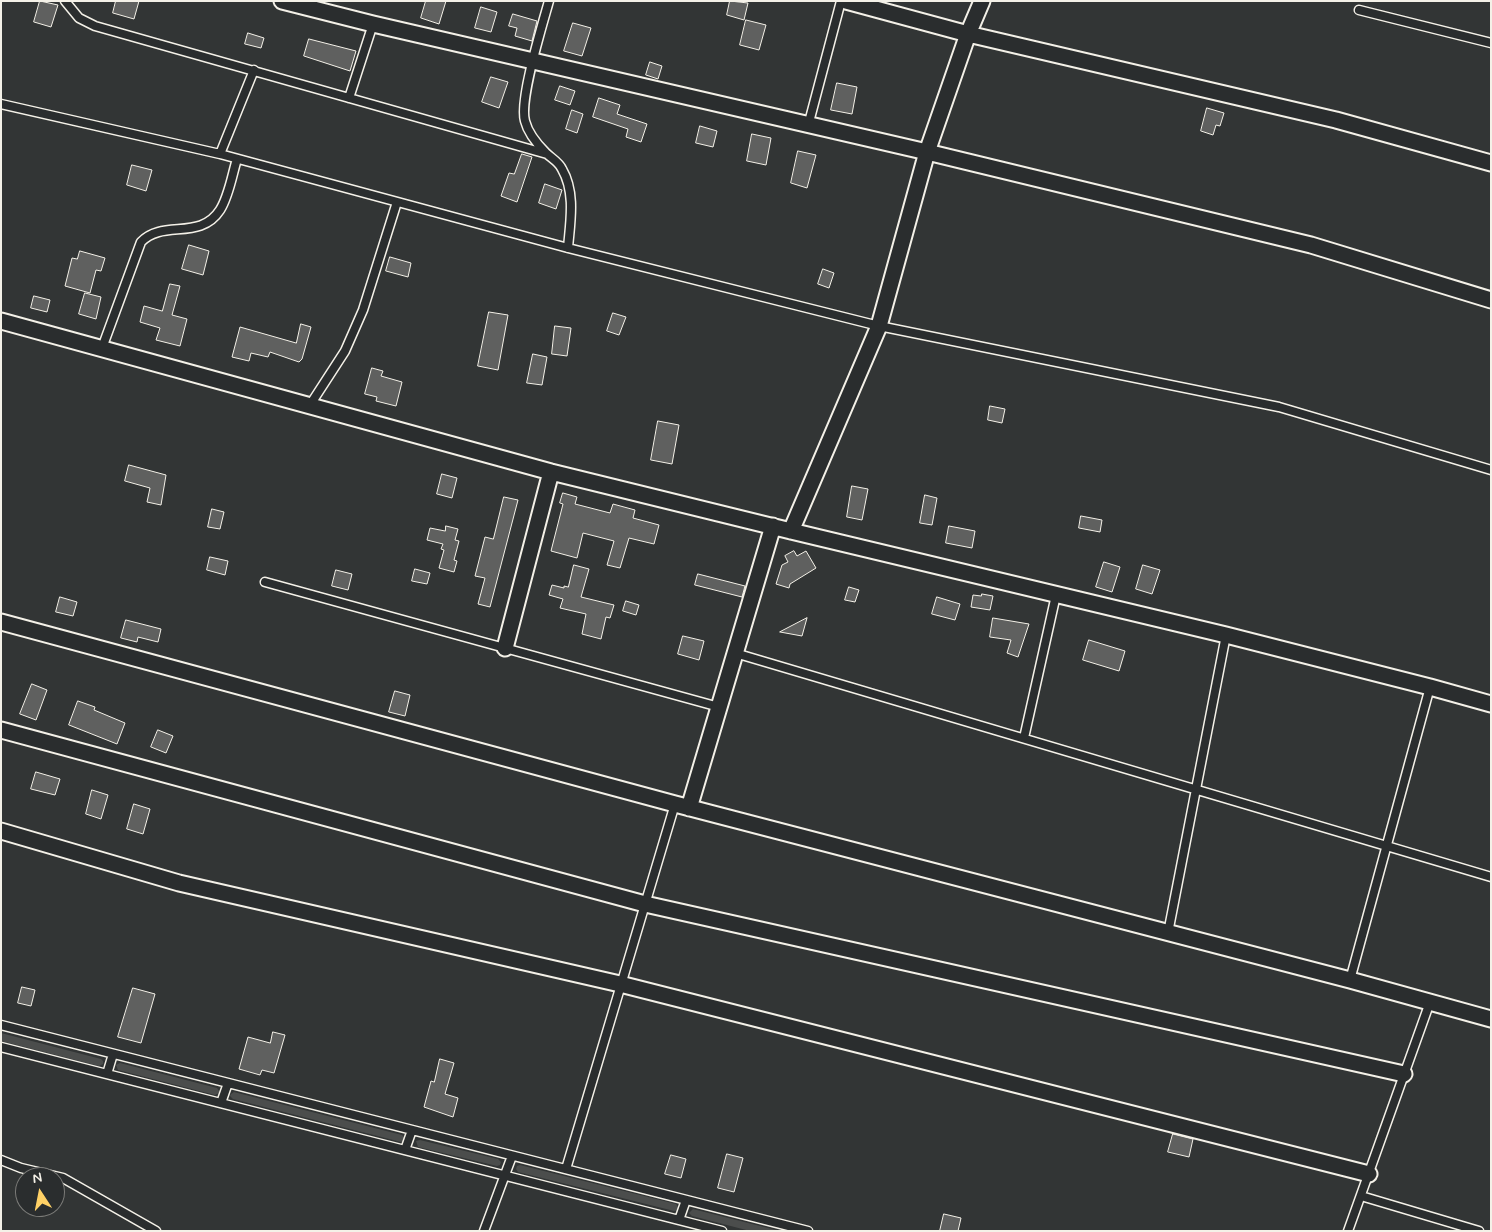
<!DOCTYPE html>
<style>
body{margin:0}
#map{position:relative;width:1492px;height:1232px;overflow:hidden;background:#323535;font-family:Mynerve,sans-serif}
canvas{display:block}
.frame{position:absolute;inset:0;border:2px solid #f4f1e8;pointer-events:none}
.north{position:absolute;left:15px;top:1167px;width:50px;height:50px;box-sizing:border-box;background:#2a2d2e;border:1px solid #7b7b78;border-radius:50%;rotate:349deg;font-size:14px;font-weight:700;line-height:20px;text-align:center;color:#f4f1e8}
.north::after{content:'';display:block;margin:auto;width:18px;height:22px;background:#ffd166;clip-path:polygon(50% 0,100% 100%,50% 72%,0 100%)}
</style>
<div id="map">
<canvas width="1492" height="1232"></canvas>
<div class="frame"></div>
<div class="north">N</div>
</div>
<script>
const c = document.querySelector('canvas').getContext('2d');
c.lineJoin = 'round';
function fillPath(path, color) {
  c.fillStyle = color;
  c.fill(path, 'evenodd');
}
function strokePath(path, color, width, dash) {
  c.strokeStyle = color;
  c.lineWidth = width;
  c.lineCap = dash ? 'butt' : 'round';
  c.setLineDash(dash || []);
  c.stroke(path);
}
fillPath(new Path2D(`
 M 1,1033 L 101,1059 L 103,1061 L 103,1064 L 99,1066 L 1,1041 Z
 M 120,1063 L 217,1088 L 219,1091 L 219,1093 L 215,1095 L 118,1070 L 116,1065 Z
 M 234,1092 L 402,1135 L 405,1138 L 404,1141 L 401,1142 L 233,1099 L 230,1096 L 231,1094 Z
 M 420,1140 L 498,1159 L 501,1162 L 500,1165 L 497,1166 L 418,1147 L 416,1141 Z
 M 520,1165 L 676,1204 L 678,1207 L 678,1210 L 674,1211 L 518,1172 L 516,1169 L 517,1166 Z
 M 693,1209 L 780,1231 L 750,1231 L 692,1216 L 689,1213 Z`), '#4b4d4c');
const building = new Path2D(`
 M 40,1 L 58,5 L 51,27 L 34,22 Z
 M 116,1 L 139,1 L 134,19 L 113,13 Z
 M 426,1 L 446,1 L 439,24 L 421,18 Z
 M 730,1 L 748,3 L 744,20 L 727,15 Z
 M 481,7 L 497,12 L 491,32 L 475,28 Z
 M 513,14 L 537,21 L 532,41 L 515,36 L 517,28 L 509,26 Z
 M 746,20 L 766,25 L 759,50 L 740,45 Z
 M 573,23 L 591,28 L 582,56 L 564,51 Z
 M 248,33 L 264,38 L 261,48 L 245,44 Z
 M 309,39 L 356,51 L 350,71 L 304,56 Z
 M 650,62 L 662,66 L 658,79 L 646,75 Z
 M 491,77 L 508,82 L 499,108 L 482,102 Z
 M 837,83 L 857,87 L 852,114 L 831,110 Z
 M 560,86 L 575,91 L 570,105 L 555,100 Z
 M 599,98 L 620,105 L 617,114 L 647,124 L 641,142 L 626,137 L 628,129 L 593,117 Z
 M 1207,108 L 1224,113 L 1220,126 L 1216,125 L 1213,135 L 1201,131 Z
 M 572,110 L 583,114 L 577,133 L 566,129 Z
 M 700,126 L 717,131 L 713,147 L 696,143 Z
 M 752,134 L 771,138 L 766,165 L 747,161 Z
 M 798,151 L 816,155 L 807,188 L 791,183 Z
 M 522,154 L 532,157 L 517,202 L 501,196 L 509,173 L 514,174 Z
 M 132,165 L 152,170 L 146,191 L 127,185 Z
 M 545,184 L 562,190 L 556,209 L 539,203 Z
 M 189,245 L 209,251 L 203,275 L 182,269 Z
 M 80,251 L 105,258 L 101,271 L 96,270 L 90,293 L 65,286 L 72,258 L 77,259 Z
 M 390,257 L 411,263 L 408,277 L 386,271 Z
 M 823,269 L 834,273 L 829,288 L 818,284 Z
 M 170,284 L 180,286 L 172,315 L 187,319 L 180,346 L 156,340 L 160,328 L 140,322 L 144,306 L 162,311 Z
 M 85,293 L 101,297 L 96,319 L 79,314 Z
 M 34,296 L 50,300 L 47,312 L 31,308 Z
 M 489,312 L 508,315 L 498,370 L 478,366 Z
 M 613,313 L 626,317 L 619,335 L 607,331 Z
 M 301,324 L 311,327 L 302,359 L 299,362 L 270,352 L 268,357 L 251,353 L 249,361 L 232,357 L 240,327 L 296,343 Z
 M 555,326 L 571,328 L 567,356 L 552,354 Z
 M 533,354 L 547,357 L 542,385 L 527,383 Z
 M 372,368 L 383,371 L 381,376 L 402,382 L 396,406 L 376,401 L 377,397 L 365,394 Z
 M 990,406 L 1005,409 L 1002,423 L 988,420 Z
 M 658,421 L 679,425 L 672,464 L 651,460 Z
 M 129,465 L 166,475 L 161,505 L 147,502 L 150,488 L 125,481 Z
 M 442,474 L 457,478 L 452,498 L 437,494 Z
 M 852,486 L 868,489 L 862,520 L 847,517 Z
 M 563,493 L 577,497 L 575,504 L 610,513 L 613,504 L 635,510 L 633,518 L 659,525 L 654,544 L 629,538 L 620,568 L 607,565 L 614,541 L 583,533 L 577,558 L 551,551 L 563,504 L 560,503 Z
 M 925,495 L 937,498 L 932,525 L 920,523 Z
 M 504,497 L 518,500 L 490,607 L 478,604 L 485,578 L 475,576 L 485,537 L 493,539 Z
 M 212,509 L 224,512 L 220,529 L 208,527 Z
 M 1081,516 L 1102,520 L 1100,532 L 1079,528 Z
 M 446,526 L 458,529 L 455,540 L 459,541 L 454,560 L 457,561 L 454,572 L 439,568 L 444,550 L 441,549 L 443,544 L 427,540 L 430,528 L 445,531 Z
 M 949,526 L 975,531 L 972,548 L 946,543 Z
 M 794,551 L 797,556 L 806,551 L 816,568 L 790,584 L 789,588 L 776,584 L 782,565 L 788,562 L 785,556 Z
 M 210,557 L 228,561 L 225,575 L 207,570 Z
 M 1104,562 L 1120,567 L 1112,592 L 1096,587 Z
 M 574,565 L 589,569 L 581,597 L 614,605 L 610,618 L 606,617 L 601,639 L 582,634 L 586,614 L 560,608 L 563,599 L 549,595 L 552,585 L 564,588 L 564,586 L 568,587 Z
 M 1143,565 L 1160,570 L 1152,594 L 1136,589 Z
 M 415,569 L 430,573 L 427,584 L 412,581 Z
 M 336,570 L 352,574 L 348,590 L 332,586 Z
 M 698,574 L 745,586 L 742,597 L 695,585 Z
 M 849,587 L 859,590 L 855,602 L 845,600 Z
 M 982,594 L 993,596 L 990,610 L 971,607 L 973,595 L 981,596 Z
 M 60,597 L 77,602 L 73,616 L 56,612 Z
 M 937,597 L 960,604 L 955,620 L 932,614 Z
 M 626,601 L 639,605 L 636,615 L 623,611 Z
 M 807,618 L 802,636 L 780,632 Z
 M 993,618 L 1029,624 L 1018,657 L 1007,653 L 1011,640 L 990,637 Z
 M 126,620 L 161,629 L 158,642 L 138,637 L 137,642 L 121,638 Z
 M 683,636 L 704,641 L 699,660 L 678,654 Z
 M 1089,640 L 1125,651 L 1119,671 L 1083,660 Z
 M 32,684 L 47,690 L 36,720 L 20,714 Z
 M 395,691 L 410,695 L 405,716 L 389,712 Z
 M 78,701 L 95,707 L 94,710 L 125,723 L 117,744 L 69,725 Z
 M 158,730 L 173,736 L 166,753 L 151,747 Z
 M 36,772 L 60,779 L 55,795 L 31,789 Z
 M 92,790 L 108,795 L 101,819 L 86,814 Z
 M 134,804 L 150,809 L 143,834 L 127,829 Z
 M 22,987 L 35,990 L 31,1006 L 18,1003 Z
 M 133,988 L 155,994 L 141,1043 L 118,1037 Z
 M 273,1032 L 285,1035 L 274,1073 L 262,1070 L 260,1075 L 239,1069 L 248,1037 L 270,1043 Z
 M 440,1059 L 454,1063 L 445,1094 L 458,1098 L 453,1117 L 424,1107 L 431,1081 L 434,1082 Z
 M 1173,1134 L 1193,1139 L 1189,1157 L 1168,1152 Z
 M 727,1154 L 743,1158 L 734,1192 L 718,1188 Z
 M 671,1155 L 686,1159 L 681,1178 L 665,1174 Z
 M 944,1214 L 961,1218 L 958,1231 L 940,1231 Z`);
fillPath(building, '#5f605f');
strokePath(building, '#f4f1e8', 1);
const lane = new Path2D(`
 M 65,1 L 79,18 L 95,26 L 547,154
 M 549,1 C 542,26 519,100 525,121 C 528,133 537,144 546,153 C 551,158 559,162 562,169 C 576,193 570,223 568,248
 M 1359,10 L 1491,43
 M 349,98 L 373,24
 M 1,104 L 220,154 L 568,248 L 879,326 L 1279,407 L 1491,470
 M 808,126 L 841,1
 M 220,154 L 254,70
 M 102,348 L 141,242 C 163,219 200,241 220,210 C 229,196 232,175 237,159
 M 310,405 L 345,351 L 363,310 L 397,202
 M 265,582 L 719,707
 M 735,653 L 1491,877
 M 1024,738 L 1056,595
 M 1168,933 L 1226,635
 M 1350,980 L 1430,687
 M 1,1025 L 808,1231
 M 1,1047 L 722,1231
 M 107,1074 L 113,1054
 M 221,1103 L 228,1083
 M 405,1150 L 412,1130
 M 1,1160 L 21,1168 L 63,1178 L 156,1231
 M 566,1169 L 675,804
 M 1361,1196 L 1479,1231
 M 679,1220 L 686,1200
 M 484,1231 L 512,1156
 M 1348,1231 L 1430,1002`);
const street = new Path2D(`
 M 282,1 L 373,24 L 927,152 L 1311,245 L 1491,300
 M 846,1 L 968,34 L 1336,120 L 1491,163
 M 1,321 L 551,472 L 791,531 L 1226,635 L 1430,687 L 1491,704
 M 791,531 L 879,326 L 927,152 L 968,34 L 982,1
 M 1,622 L 675,804 L 1350,980 L 1491,1019
 M 505,648 L 551,472
 M 1,730 L 645,904 L 1404,1074
 M 689,808 L 773,526
 M 1,831 L 179,883 L 620,984 L 1369,1174`);
strokePath(lane, '#f4f1e8', 11);
strokePath(street, '#f4f1e8', 19);
strokePath(lane, '#2a2d2e', 8);
strokePath(street, '#2a2d2e', 15);
</script>
